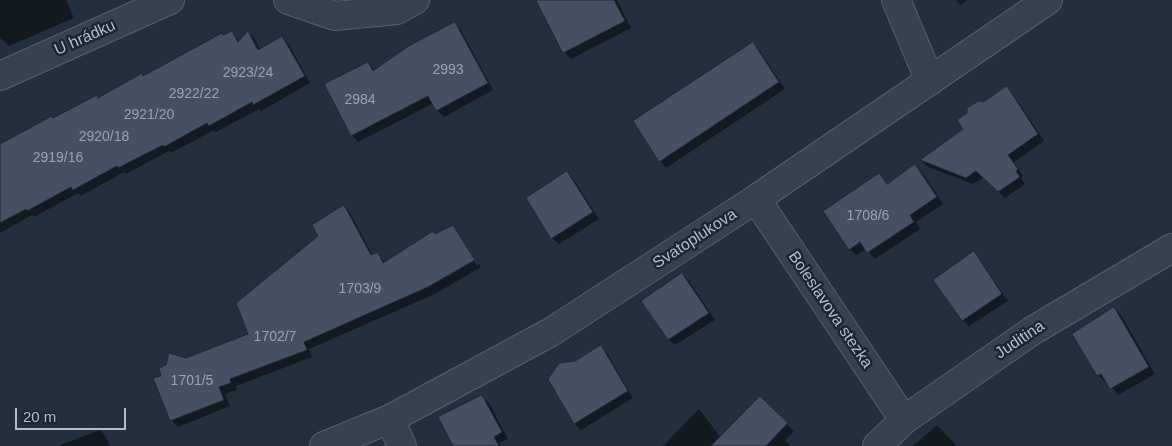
<!DOCTYPE html>
<meta charset="utf-8">
<style>
body{margin:0}
#map{position:relative;width:1172px;height:446px;overflow:hidden;background:#242f3e;font-family:Helvetica,sans-serif}
canvas{display:block}
.scale{position:absolute;left:15px;top:408px;width:111px;height:22px;box-sizing:border-box;border:2px solid #b4bcc9;border-top:0;padding-left:6px;font-size:15px;line-height:18px;white-space:nowrap;color:#b4bcc9;-webkit-text-stroke:4px #1d2633;paint-order:stroke}
</style>
<div id="map">
<canvas width="1172" height="446"></canvas>
<div class="scale">20 m</div>
</div>
<script>
const c = document.querySelector('canvas').getContext('2d');
c.lineJoin = 'round';
function fillPath(path, color) {
  c.fillStyle = color;
  c.fill(path, 'evenodd');
}
function strokePath(path, color, width, dash) {
  c.strokeStyle = color;
  c.lineWidth = width;
  c.lineCap = dash ? 'butt' : 'round';
  c.setLineDash(dash || []);
  c.stroke(path);
}
function label(font, color, halo, rows, align = 'center') {
  c.font = font + ' Helvetica,sans-serif';
  c.lineWidth = 5;
  c.setLineDash([]);
  c.textBaseline = 'middle';
  c.strokeStyle = halo;
  c.fillStyle = color;
  for (const [text, x, y, turn = 0] of rows) {
    c.save();
    c.translate(x, y);
    c.rotate((+turn || 0) * Math.PI / 180);
    c.textAlign = isNaN(turn) ? turn : align;
    if (halo) c.strokeText(text, 0, 0);
    c.fillText(text, 0, 0);
    c.restore();
  }
}
fillPath(new Path2D(`
 M 0,0 L 66,0 L 74,18 L 9,46 L 0,38 Z
 M 537,0 L 617,0 L 631,28 L 571,59 L 564,52 Z
 M 956,0 L 968,0 L 960,5 Z
 M 455,24 L 461,30 L 493,90 L 444,117 L 437,110 L 434,103 L 358,142 L 352,135 L 368,63 L 375,71 Z
 M 232,32 L 240,42 L 248,33 L 255,39 L 260,50 L 282,37 L 289,44 L 310,83 L 261,111 L 259,109 L 216,132 L 214,130 L 171,153 L 169,151 L 126,174 L 124,172 L 81,196 L 78,193 L 34,217 L 32,215 L 0,233 L 0,144 L 52,118 L 54,120 L 97,96 L 99,99 Z
 M 752,43 L 759,50 L 785,89 L 666,168 L 660,161 Z
 M 1006,88 L 1013,94 L 1044,141 L 1014,162 L 1023,176 L 1021,178 L 1025,184 L 1005,198 L 984,177 L 973,184 L 928,167 L 922,161 L 965,130 L 983,103 Z
 M 915,165 L 922,172 L 943,204 L 916,222 L 920,229 L 875,259 L 866,249 L 856,255 L 850,249 L 879,175 L 888,185 Z
 M 567,173 L 574,180 L 599,219 L 559,244 L 552,238 Z
 M 344,207 L 350,213 L 373,256 L 378,254 L 385,263 L 453,226 L 458,232 L 456,232 L 477,266 L 479,264 L 481,267 L 435,294 L 309,349 L 312,357 L 236,386 L 237,390 L 225,394 L 230,406 L 178,427 L 171,420 L 163,376 L 186,359 L 249,335 L 320,236 Z
 M 974,253 L 980,260 L 1008,301 L 969,326 L 962,320 Z
 M 682,275 L 689,281 L 715,320 L 675,345 L 669,339 Z
 M 1114,309 L 1121,315 L 1155,374 L 1118,395 L 1107,380 L 1105,382 L 1098,375 Z
 M 601,347 L 607,353 L 633,398 L 581,430 L 574,423 L 575,362 Z
 M 482,397 L 489,403 L 508,439 L 499,443 L 501,446 L 455,446 Z
 M 760,397 L 794,431 L 785,440 L 791,446 L 663,446 L 699,409 L 721,438 Z
 M 937,425 L 957,446 L 913,446 Z
 M 100,430 L 106,437 L 110,446 L 58,446 Z`), '#0007');
const building = new Path2D(`
 M 536,0 L 614,0 L 625,21 L 563,53 Z
 M 455,22 L 488,83 L 436,111 L 428,96 L 351,136 L 324,84 L 368,62 L 373,71 L 407,47 Z
 M 232,31 L 238,42 L 248,31 L 258,50 L 282,36 L 305,76 L 253,105 L 252,102 L 209,126 L 207,123 L 164,147 L 163,145 L 118,168 L 117,166 L 73,190 L 71,187 L 27,211 L 26,209 L 0,223 L 0,144 L 52,116 L 53,118 L 97,95 L 98,98 L 142,73 L 143,76 L 222,33 L 223,35 Z
 M 753,42 L 779,82 L 659,162 L 633,121 Z
 M 1007,86 L 1038,134 L 1008,155 L 1018,169 L 1016,171 L 1020,177 L 998,192 L 976,171 L 966,178 L 920,160 L 963,129 L 957,120 L 967,113 L 967,108 L 978,101 L 983,102 Z
 M 915,164 L 937,197 L 910,215 L 914,222 L 867,253 L 860,242 L 849,250 L 823,211 L 879,173 L 887,184 Z
 M 567,171 L 593,212 L 551,239 L 526,198 Z
 M 344,205 L 371,255 L 378,252 L 383,263 L 433,231 L 435,234 L 453,225 L 475,260 L 428,287 L 304,342 L 307,350 L 230,379 L 231,383 L 219,387 L 224,400 L 170,421 L 153,378 L 161,376 L 159,368 L 166,365 L 169,353 L 186,358 L 248,334 L 236,303 L 318,236 L 312,225 Z
 M 974,251 L 1002,294 L 962,321 L 933,280 Z
 M 682,273 L 709,313 L 668,340 L 641,301 Z
 M 1114,307 L 1149,367 L 1110,389 L 1101,374 L 1097,376 L 1072,334 Z
 M 601,345 L 628,391 L 574,424 L 548,379 L 559,363 L 575,361 Z
 M 482,395 L 502,432 L 494,437 L 499,446 L 453,446 L 438,417 Z
 M 760,396 L 788,423 L 766,446 L 711,446 Z`);
fillPath(building, '#455162');
strokePath(building, '#1f2835', 1);
const minor = new Path2D(`
 M 288,0 L 335,16 L 397,10 L 415,0
 M 896,0 L 930,81
 M 0,76 L 170,0
 M 756,199 L 904,420
 M 390,419 L 402,446
 M 324,446 L 390,419 L 551,332 L 756,199 L 1048,0
 M 877,446 L 904,420 L 1032,331 L 1172,248`);
strokePath(minor, '#565f6c', 30);
strokePath(minor, '#38414e', 28);
label('14px', '#98a1af', null, [
 ["2993",448,70],
 ["2923/24",248,73],
 ["2922/22",194,94],
 ["2984",360,100],
 ["2921/20",149,115],
 ["2920/18",104,137],
 ["2919/16",58,158],
 ["1708/6",868,216],
 ["1703/9",360,289],
 ["1702/7",275,337],
 ["1701/5",192,381]
]);
label('16px', '#b4bcc9', '#1d2633', [
 ["U hrádku",85,38,-24],
 ["Svatoplukova",695,239,-33],
 ["Boleslavova stezka",830,310,56],
 ["Juditina",1020,340,-34]
]);
</script>
